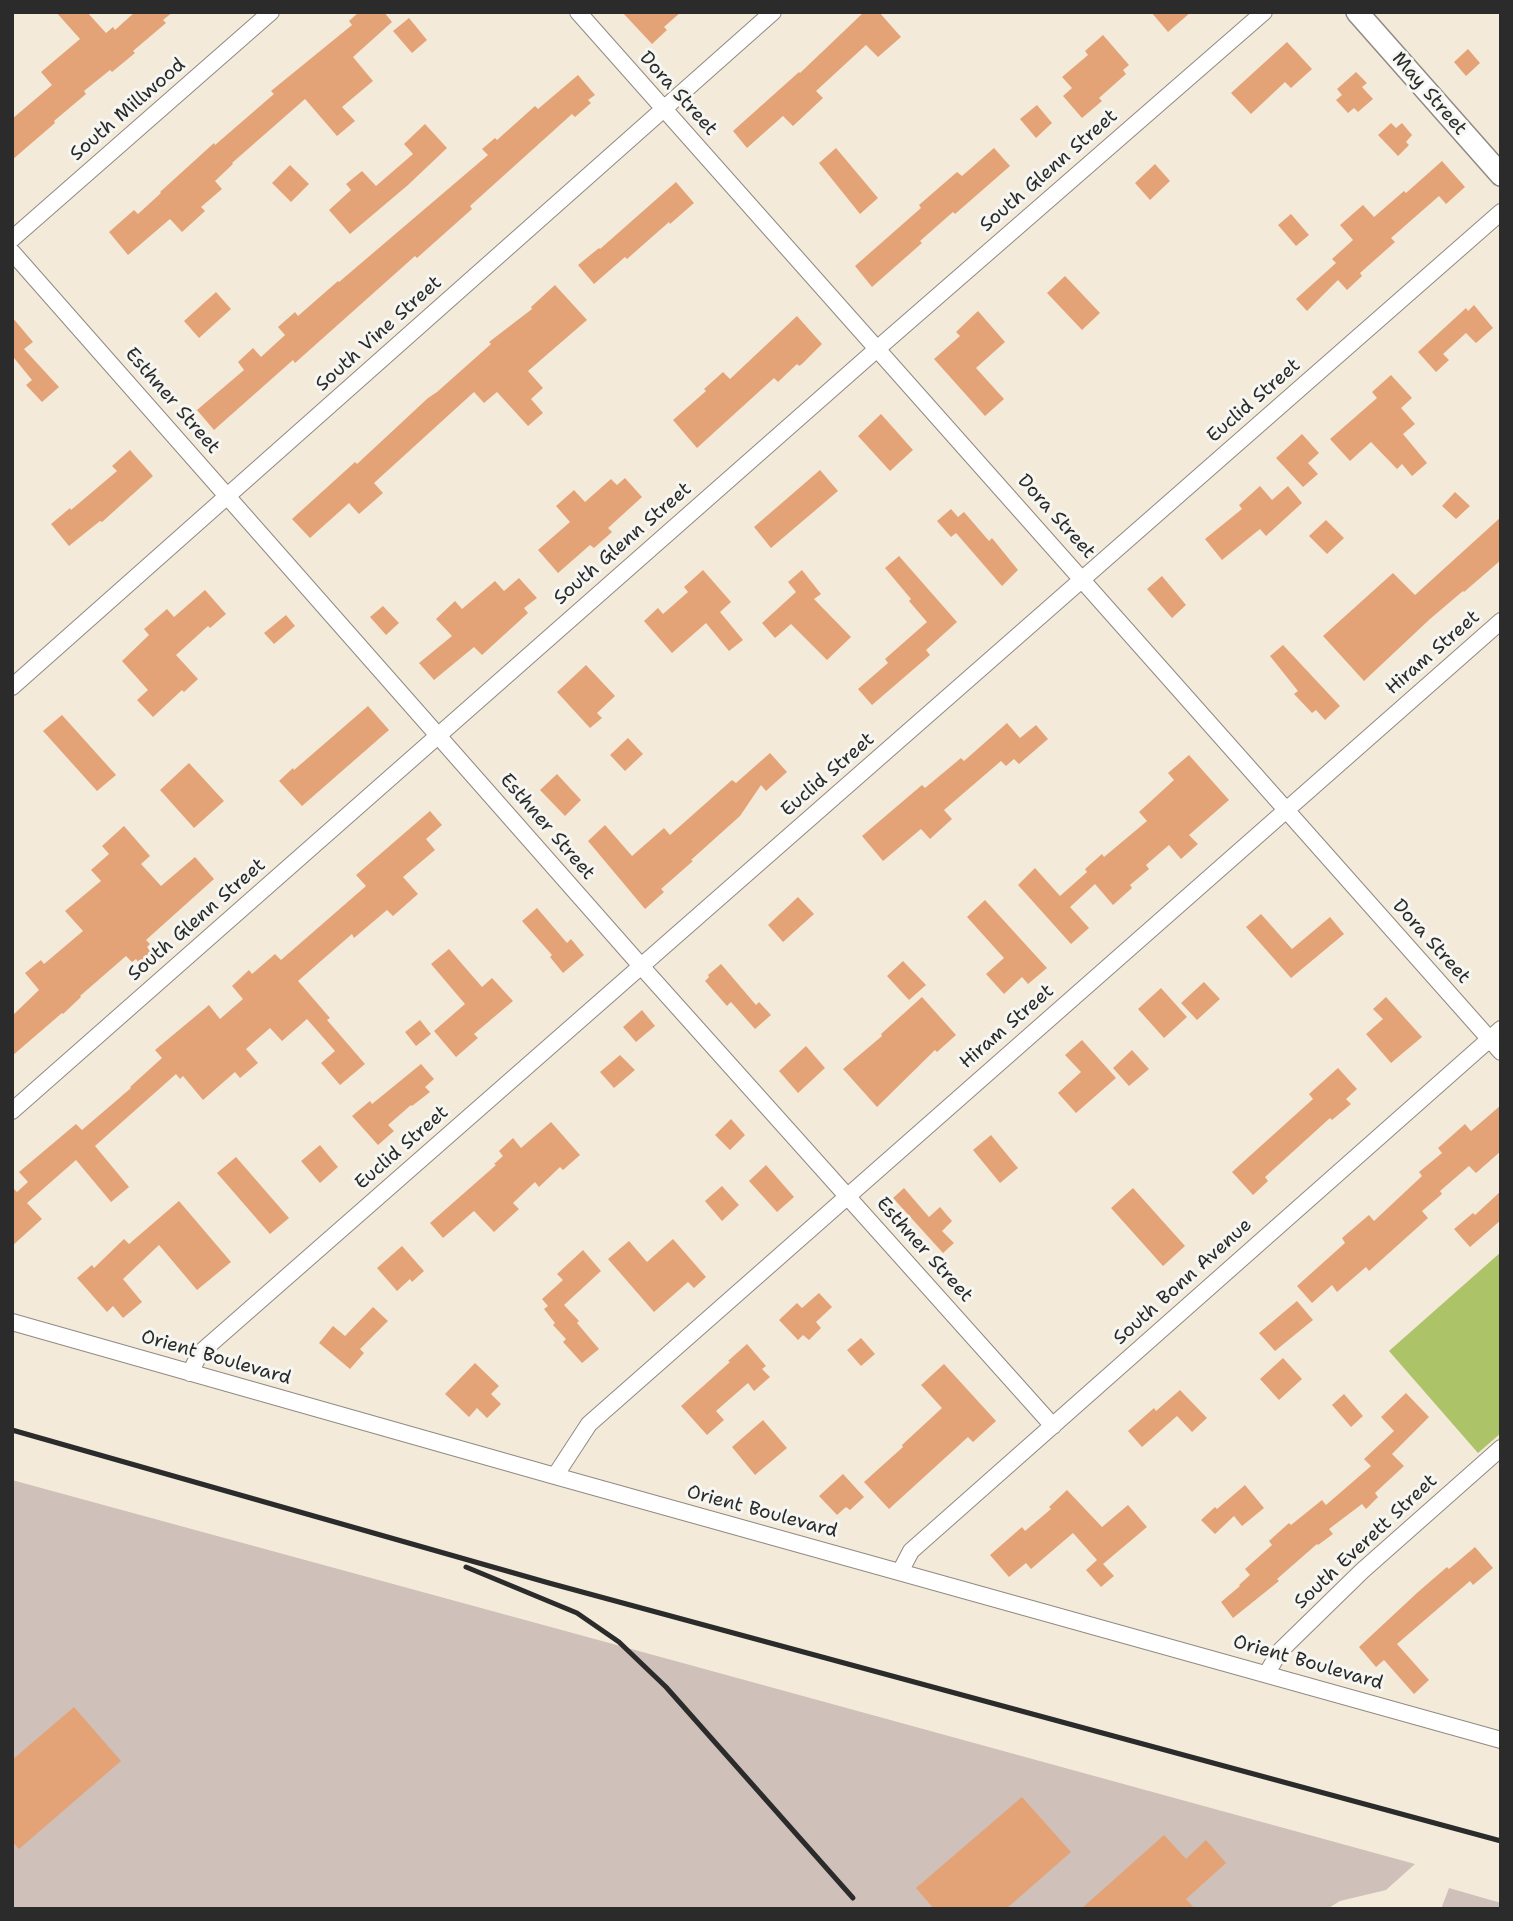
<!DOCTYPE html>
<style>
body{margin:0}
#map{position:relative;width:1513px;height:1921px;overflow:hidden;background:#f4eada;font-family:"Shantell Sans",sans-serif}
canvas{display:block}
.frame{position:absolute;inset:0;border:14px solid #2b2b2b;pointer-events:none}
</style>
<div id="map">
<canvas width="1513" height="1921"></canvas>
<div class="frame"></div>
</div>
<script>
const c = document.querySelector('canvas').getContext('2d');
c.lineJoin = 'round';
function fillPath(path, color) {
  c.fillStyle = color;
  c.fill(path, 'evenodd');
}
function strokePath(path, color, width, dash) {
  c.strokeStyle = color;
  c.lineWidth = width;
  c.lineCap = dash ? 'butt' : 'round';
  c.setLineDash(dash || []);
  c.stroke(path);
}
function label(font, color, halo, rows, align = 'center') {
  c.font = font + ' "Shantell Sans",sans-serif';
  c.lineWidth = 6;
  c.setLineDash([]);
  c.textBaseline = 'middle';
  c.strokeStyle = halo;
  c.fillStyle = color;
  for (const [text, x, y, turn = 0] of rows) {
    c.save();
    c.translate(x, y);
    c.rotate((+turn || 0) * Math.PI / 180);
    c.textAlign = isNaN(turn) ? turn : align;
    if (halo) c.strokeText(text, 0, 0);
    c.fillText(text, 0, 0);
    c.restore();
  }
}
fillPath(new Path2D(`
 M 12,1480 L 690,1665 L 1415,1864 L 1386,1890 L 1340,1901 L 1327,1909 L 12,1909 Z
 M 1449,1888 L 1501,1903 L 1501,1909 L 1441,1909 Z`), '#cfc0ba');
fillPath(new Path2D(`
 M 1501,1252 L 1501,1433 L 1478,1453 L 1389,1351 Z`), '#acc368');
fillPath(new Path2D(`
 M 56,12 L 87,12 L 106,33 L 113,27 L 115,30 L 135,12 L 173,12 L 163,20 L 166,23 L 133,51 L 135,53 L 112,72 L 110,70 L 84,91 L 86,94 L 54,121 L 55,123 L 12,160 L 12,119 L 52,85 L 41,72 L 80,39 Z
 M 359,12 L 384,12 L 392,22 L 353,57 L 373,81 L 342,107 L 355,121 L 337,136 L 305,99 L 232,163 L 233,164 L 215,181 L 222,189 L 201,207 L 205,211 L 182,232 L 170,219 L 128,255 L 109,232 L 134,210 L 138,214 L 161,193 L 160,192 L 214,143 L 215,145 L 274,94 L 271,91 L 352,25 L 349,21 Z
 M 622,12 L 681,12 L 664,27 L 667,30 L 652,44 Z
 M 864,12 L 879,12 L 901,37 L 878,57 L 866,45 L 816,91 L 823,98 L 793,126 L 783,116 L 747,148 L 733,131 L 799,72 L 800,73 Z
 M 1151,12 L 1191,12 L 1168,32 Z
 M 409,18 L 427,40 L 412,53 L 393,31 Z
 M 1103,35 L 1129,65 L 1123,70 L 1126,74 L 1099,98 L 1102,101 L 1082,118 L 1063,96 L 1072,88 L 1062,77 L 1088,55 L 1085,51 Z
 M 1287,42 L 1312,69 L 1291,88 L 1285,82 L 1251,114 L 1231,93 Z
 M 1468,49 L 1480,63 L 1466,76 L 1454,62 Z
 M 1356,72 L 1367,83 L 1362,87 L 1373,99 L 1358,112 L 1354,108 L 1348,113 L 1336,100 L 1342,95 L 1337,89 Z
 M 578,75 L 595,95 L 588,100 L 591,103 L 575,117 L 572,114 L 470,206 L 472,209 L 417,258 L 415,256 L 295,363 L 293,360 L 214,430 L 197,410 L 244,370 L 238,362 L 253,348 L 261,357 L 285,335 L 278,327 L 295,312 L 298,316 L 338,281 L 339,282 L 488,155 L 482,149 L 495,138 L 497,140 L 535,106 L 538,109 Z
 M 1037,105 L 1052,123 L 1036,138 L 1020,119 Z
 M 1391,123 L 1396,128 L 1402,123 L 1412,135 L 1406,142 L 1409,145 L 1398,156 L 1378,135 Z
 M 425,124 L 447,148 L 408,185 L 350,234 L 329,210 L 351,190 L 346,184 L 362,171 L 376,186 L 413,154 L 404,144 Z
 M 836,148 L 878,198 L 860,214 L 819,163 Z
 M 994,148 L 1010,166 L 955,214 L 953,212 L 920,241 L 922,243 L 872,287 L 855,266 L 921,208 L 919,205 L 957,172 L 962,176 Z
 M 1442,161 L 1465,187 L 1446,204 L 1439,196 L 1391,238 L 1395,242 L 1360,273 L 1362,276 L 1347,290 L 1338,280 L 1307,311 L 1296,299 L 1336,263 L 1332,259 L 1353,240 L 1340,225 L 1363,205 L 1374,217 L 1404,191 L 1406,193 Z
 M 1155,164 L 1170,181 L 1150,200 L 1135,183 Z
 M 290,165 L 309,184 L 291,202 L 272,183 Z
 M 676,182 L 694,203 L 670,224 L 669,222 L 627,259 L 625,257 L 594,284 L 578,265 L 599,248 L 600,249 Z
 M 1291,214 L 1309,235 L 1296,246 L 1278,225 Z
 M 1065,276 L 1100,313 L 1082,330 L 1047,293 Z
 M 555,285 L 587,320 L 528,371 L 543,388 L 531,399 L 543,413 L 528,426 L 497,392 L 484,403 L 474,392 L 374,483 L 383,493 L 359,514 L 349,503 L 310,538 L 292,519 L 355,462 L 357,464 L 428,398 L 437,392 L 491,344 L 489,342 L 532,309 L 531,307 Z
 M 216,292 L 231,309 L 199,338 L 184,321 Z
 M 1474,305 L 1493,328 L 1476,343 L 1466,333 L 1443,354 L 1449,360 L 1436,372 L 1418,352 L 1466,308 L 1468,311 Z
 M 978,311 L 1005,342 L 976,368 L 1004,399 L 985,416 L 934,359 L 960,336 L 956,332 Z
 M 797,316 L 822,344 L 802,364 L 799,366 L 797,364 L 778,382 L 774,378 L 697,448 L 673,420 L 706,391 L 704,389 L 723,372 L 730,379 Z
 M 12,317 L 33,342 L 24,349 L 59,387 L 42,402 L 26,385 L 32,380 L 14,358 L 12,359 Z
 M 1391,375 L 1412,398 L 1401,408 L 1415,424 L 1403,434 L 1427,463 L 1412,476 L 1402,464 L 1397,469 L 1371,442 L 1350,461 L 1330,439 L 1377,398 L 1372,392 Z
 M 881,414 L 913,450 L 890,471 L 858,436 Z
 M 1302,434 L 1319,453 L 1308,463 L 1318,474 L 1303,487 L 1276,458 Z
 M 130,450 L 153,476 L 102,522 L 100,521 L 69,546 L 51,524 L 70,508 L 71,510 L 117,471 L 112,466 Z
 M 820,470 L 838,491 L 771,548 L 754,527 Z
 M 625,478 L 642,497 L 608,528 L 612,532 L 594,548 L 590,545 L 558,573 L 538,550 L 570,522 L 556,506 L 574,490 L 585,502 L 611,479 L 617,485 Z
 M 1260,486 L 1272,500 L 1288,486 L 1302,503 L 1266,536 L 1260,529 L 1222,560 L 1205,539 L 1242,509 L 1239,505 Z
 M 1455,492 L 1470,506 L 1456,519 L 1442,506 Z
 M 951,509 L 958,517 L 964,512 L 989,541 L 992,538 L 1018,570 L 1002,586 L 956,533 L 951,537 L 937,521 Z
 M 1501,517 L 1501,560 L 1464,592 L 1463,591 L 1430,619 L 1364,681 L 1323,636 L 1393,573 L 1415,595 Z
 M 1326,520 L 1344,538 L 1327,554 L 1309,536 Z
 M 899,556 L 957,622 L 926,650 L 930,655 L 872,705 L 858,689 L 888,663 L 885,659 L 927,622 L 909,601 L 911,599 L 885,568 Z
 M 703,570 L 731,602 L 720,612 L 743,640 L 729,651 L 706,623 L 672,653 L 644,621 L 658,608 L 663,614 L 688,592 L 684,587 Z
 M 802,570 L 821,594 L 814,599 L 851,637 L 827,660 L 791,624 L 775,638 L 762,623 L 796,592 L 788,582 Z
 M 1162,576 L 1186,605 L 1172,618 L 1147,589 Z
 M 519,578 L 537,598 L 524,608 L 528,613 L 482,655 L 474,647 L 434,680 L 419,663 L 452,636 L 436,619 L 455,601 L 462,609 L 495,581 L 504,591 Z
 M 205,590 L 226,614 L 210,628 L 208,626 L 176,655 L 198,679 L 184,692 L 182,690 L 153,717 L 137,700 L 148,690 L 122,661 L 149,635 L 144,629 L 167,609 L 174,617 Z
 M 383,606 L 399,623 L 386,635 L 370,617 Z
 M 286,615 L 295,626 L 274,644 L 264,633 Z
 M 1283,645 L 1340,706 L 1325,720 L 1316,710 L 1312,713 L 1294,694 L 1298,691 L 1270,656 Z
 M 586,665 L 615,696 L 597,713 L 602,718 L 590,728 L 557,692 Z
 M 368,706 L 389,730 L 302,806 L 279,781 L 293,768 L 294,770 Z
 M 62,715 L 116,775 L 97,791 L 43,731 Z
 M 1007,723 L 1020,738 L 1036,725 L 1048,739 L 1019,764 L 1014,759 L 1006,766 L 1001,761 L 944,810 L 952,819 L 930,839 L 921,829 L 883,861 L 862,836 L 922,785 L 925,788 L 961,758 L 964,761 Z
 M 628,738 L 643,754 L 625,771 L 610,755 Z
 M 770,753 L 787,772 L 766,791 L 761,785 L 740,816 L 691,860 L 693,861 L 661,889 L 664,892 L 645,909 L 588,841 L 605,825 L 632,856 L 664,828 L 670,835 L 732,780 L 736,783 Z
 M 1189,755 L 1229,800 L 1189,835 L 1198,844 L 1181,859 L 1169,845 L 1146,865 L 1149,869 L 1130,885 L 1132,888 L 1113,905 L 1095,884 L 1070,907 L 1089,928 L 1071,944 L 1018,885 L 1035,868 L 1060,896 L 1087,872 L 1085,869 L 1102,854 L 1104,857 L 1147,821 L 1139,812 L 1174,780 L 1168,773 Z
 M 189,763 L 224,801 L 194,828 L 160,790 Z
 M 557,774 L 581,800 L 565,816 L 540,790 Z
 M 430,811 L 442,825 L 426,839 L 435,850 L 403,877 L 418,894 L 393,916 L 387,910 L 354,938 L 352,934 L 298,981 L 330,1018 L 327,1020 L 365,1064 L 340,1085 L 321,1063 L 335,1051 L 307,1019 L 282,1041 L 270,1028 L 246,1049 L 258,1063 L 240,1078 L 235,1072 L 203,1100 L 183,1076 L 180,1079 L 176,1074 L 95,1146 L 129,1187 L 111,1202 L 76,1160 L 27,1203 L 42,1219 L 12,1246 L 12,1187 L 17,1192 L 28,1182 L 19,1172 L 76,1124 L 82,1130 L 131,1088 L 130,1087 L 162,1058 L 155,1050 L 209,1005 L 220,1019 L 243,999 L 232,986 L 249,970 L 252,974 L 275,954 L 281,960 L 366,886 L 356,875 Z
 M 124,826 L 150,856 L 141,864 L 161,886 L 195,857 L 214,879 L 146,940 L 150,944 L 147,947 L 151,952 L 139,963 L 136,959 L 132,962 L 126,956 L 80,996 L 81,997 L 63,1014 L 62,1013 L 12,1056 L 12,1016 L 39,990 L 25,973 L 41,960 L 44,964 L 83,931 L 65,911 L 101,881 L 91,870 L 109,854 L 102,846 Z
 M 798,897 L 814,914 L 783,942 L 768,925 Z
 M 985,900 L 1047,968 L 1028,984 L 1022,977 L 1004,994 L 986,974 L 1004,958 L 967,917 Z
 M 537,908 L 567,943 L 571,939 L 584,955 L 563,973 L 550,957 L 552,955 L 522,921 Z
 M 1261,914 L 1292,949 L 1330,917 L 1344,934 L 1291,978 L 1246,927 Z
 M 449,949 L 482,987 L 492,978 L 513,1001 L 474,1034 L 478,1038 L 456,1057 L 434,1031 L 465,1004 L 431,964 Z
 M 903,961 L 926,985 L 909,1000 L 887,976 Z
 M 721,964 L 756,1005 L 759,1002 L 771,1015 L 755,1029 L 731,1002 L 727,1006 L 705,981 L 709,977 L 708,975 Z
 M 1204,982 L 1220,999 L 1197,1020 L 1181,1003 Z
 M 1161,988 L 1187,1017 L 1164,1038 L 1138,1009 Z
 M 922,997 L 956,1035 L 937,1052 L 935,1050 L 877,1107 L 843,1069 L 882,1036 L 881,1034 Z
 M 1386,997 L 1422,1037 L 1391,1063 L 1366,1034 L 1383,1019 L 1373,1009 Z
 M 642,1010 L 655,1026 L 636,1042 L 623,1027 Z
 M 420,1020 L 431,1034 L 416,1046 L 405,1032 Z
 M 1082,1040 L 1116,1078 L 1076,1113 L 1058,1093 L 1081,1072 L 1065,1055 Z
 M 806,1046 L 825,1068 L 798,1093 L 779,1071 Z
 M 1132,1050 L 1149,1069 L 1129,1086 L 1113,1068 Z
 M 620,1055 L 635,1070 L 614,1088 L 600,1072 Z
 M 421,1064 L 434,1079 L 425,1087 L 430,1092 L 412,1106 L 411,1105 L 388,1125 L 394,1131 L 378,1145 L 352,1116 L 370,1101 L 372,1104 Z
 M 1338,1068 L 1357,1089 L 1346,1099 L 1351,1104 L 1332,1120 L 1330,1118 L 1265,1177 L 1268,1181 L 1253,1195 L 1232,1172 L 1313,1099 L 1309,1094 Z
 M 1501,1105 L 1501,1151 L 1476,1173 L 1469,1166 L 1440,1191 L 1442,1194 L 1422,1211 L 1428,1218 L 1369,1271 L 1366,1267 L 1337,1292 L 1332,1285 L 1312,1303 L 1297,1286 L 1345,1243 L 1342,1238 L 1369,1215 L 1374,1221 L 1422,1176 L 1419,1172 L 1442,1153 L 1438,1148 L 1465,1124 L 1471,1131 Z
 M 731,1119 L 745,1135 L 730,1150 L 715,1135 Z
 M 551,1122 L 580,1155 L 563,1170 L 560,1167 L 539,1187 L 535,1182 L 513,1203 L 519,1209 L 494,1232 L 474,1211 L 443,1238 L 430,1223 L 496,1165 L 494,1164 L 503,1156 L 499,1151 L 513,1138 L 521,1148 Z
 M 991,1135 L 1018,1168 L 1000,1183 L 973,1150 Z
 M 320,1145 L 338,1167 L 320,1183 L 301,1161 Z
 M 236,1157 L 289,1218 L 270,1234 L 217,1173 Z
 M 766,1165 L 794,1197 L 777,1212 L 749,1181 Z
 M 722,1186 L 739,1205 L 722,1221 L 705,1201 Z
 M 904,1188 L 929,1217 L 940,1207 L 952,1221 L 942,1231 L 954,1243 L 943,1253 L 893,1198 Z
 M 1133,1188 L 1185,1246 L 1163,1266 L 1111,1208 Z
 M 1501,1191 L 1501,1220 L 1470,1247 L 1454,1229 L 1473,1213 L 1475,1215 Z
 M 179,1201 L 231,1262 L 197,1290 L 159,1245 L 123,1279 L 142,1302 L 123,1318 L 113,1306 L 107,1312 L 77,1278 L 92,1265 L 94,1268 L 124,1239 L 129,1244 Z
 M 673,1239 L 706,1277 L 694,1288 L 688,1282 L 654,1312 L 608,1259 L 629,1241 L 647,1262 Z
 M 402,1246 L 424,1271 L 412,1282 L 410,1279 L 397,1291 L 377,1268 Z
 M 583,1250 L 601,1271 L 564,1305 L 579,1321 L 577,1323 L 599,1349 L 582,1363 L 563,1342 L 566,1339 L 553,1325 L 555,1323 L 544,1309 L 548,1306 L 542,1299 L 563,1280 L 557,1274 Z
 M 819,1293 L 832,1307 L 816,1322 L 821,1328 L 809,1340 L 803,1335 L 798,1340 L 779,1320 L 797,1303 L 802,1308 Z
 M 1297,1301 L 1313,1320 L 1275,1351 L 1259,1333 Z
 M 373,1307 L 388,1321 L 360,1349 L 364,1353 L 350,1369 L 319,1343 L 333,1326 L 345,1336 Z
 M 861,1338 L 875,1354 L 861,1366 L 847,1350 Z
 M 747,1344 L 766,1366 L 762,1369 L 770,1377 L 754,1391 L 748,1383 L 716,1411 L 724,1420 L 707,1435 L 681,1406 L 730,1362 L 728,1361 Z
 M 1283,1358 L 1302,1379 L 1279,1400 L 1260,1379 Z
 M 475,1363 L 499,1386 L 491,1394 L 501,1404 L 487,1418 L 477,1408 L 469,1417 L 445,1394 Z
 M 944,1364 L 996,1421 L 973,1442 L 968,1437 L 889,1509 L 864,1482 L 903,1447 L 902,1445 L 942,1408 L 921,1385 Z
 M 1180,1390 L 1207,1418 L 1192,1432 L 1177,1416 L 1142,1447 L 1128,1431 L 1154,1408 L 1156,1411 Z
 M 1406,1393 L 1429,1417 L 1392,1454 L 1404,1466 L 1375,1493 L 1378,1497 L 1366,1509 L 1362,1504 L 1329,1529 L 1333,1534 L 1318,1545 L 1317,1544 L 1277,1579 L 1279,1581 L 1233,1618 L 1221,1602 L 1240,1586 L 1239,1585 L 1250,1575 L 1245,1569 L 1272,1545 L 1269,1541 L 1289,1523 L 1291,1525 L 1322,1500 L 1326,1505 L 1371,1466 L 1364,1459 L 1394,1431 L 1381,1417 Z
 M 1344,1394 L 1363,1416 L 1351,1427 L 1332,1405 Z
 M 763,1420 L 787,1448 L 755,1475 L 732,1447 Z
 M 843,1474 L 864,1497 L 850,1510 L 846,1507 L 837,1515 L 819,1496 Z
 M 1245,1485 L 1264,1508 L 1242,1526 L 1234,1516 L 1215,1534 L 1201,1520 L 1215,1507 L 1217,1509 Z
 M 1067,1490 L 1102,1527 L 1128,1505 L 1147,1527 L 1103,1564 L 1114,1576 L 1101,1587 L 1086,1570 L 1097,1560 L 1073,1533 L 1031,1569 L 1026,1563 L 1009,1577 L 990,1555 L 1022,1527 L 1025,1531 L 1051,1509 L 1049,1507 Z
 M 1475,1547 L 1493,1568 L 1473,1585 L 1470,1581 L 1397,1644 L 1429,1680 L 1414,1694 L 1384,1660 L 1376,1667 L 1359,1647 L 1418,1592 L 1447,1567 L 1449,1569 Z
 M 74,1707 L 121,1761 L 19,1849 L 12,1841 L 12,1760 Z
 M 1022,1797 L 1071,1852 L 1006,1909 L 934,1909 L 916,1888 Z
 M 1164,1835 L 1186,1859 L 1206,1840 L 1226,1863 L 1186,1899 L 1195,1909 L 1081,1909 Z`), '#e4a376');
const minor = new Path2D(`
 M 578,12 L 1501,1052
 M 12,239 L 271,12
 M 12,252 L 641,966 L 1053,1426
 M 12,687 L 773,12
 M 12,1111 L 877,349 L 1264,12
 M 12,1322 L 555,1476 L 1501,1740
 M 190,1373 L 200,1353 L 1501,212
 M 555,1476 L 589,1424 L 1501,621
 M 900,1572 L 911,1551 L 1501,1029
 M 1267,1673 L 1280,1651 L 1362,1571 L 1501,1448`);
const tertiary = new Path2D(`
 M 1357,12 L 1501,175`);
strokePath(minor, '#908a82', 18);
strokePath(tertiary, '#908a82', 24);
strokePath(minor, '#fff', 16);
strokePath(tertiary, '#fff', 21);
strokePath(new Path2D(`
 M 12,1430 L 549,1583 L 1501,1841
 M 466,1567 L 577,1613 L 619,1642 L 666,1687 L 853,1898`), '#2b2b2b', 5);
label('19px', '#2b2b2b', '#f6f6f2', [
 ["Dora Street",678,94,48],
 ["May Street",1429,94,49],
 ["South Millwood",128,110,-41],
 ["South Glenn Street",1049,171,-41],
 ["South Vine Street",379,334,-42],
 ["Esthner Street",172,401,49],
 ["Euclid Street",1254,401,-41],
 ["Dora Street",1056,517,48],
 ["South Glenn Street",623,544,-41],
 ["Hiram Street",1433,653,-41],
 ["Euclid Street",828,775,-41],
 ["Esthner Street",547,827,49],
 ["South Glenn Street",197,920,-41],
 ["Dora Street",1431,942,48],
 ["Hiram Street",1007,1027,-41],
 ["Euclid Street",402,1148,-41],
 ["Esthner Street",924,1250,48],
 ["South Bonn Avenue",1183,1282,-42],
 ["Orient Boulevard",216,1358,16],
 ["Orient Boulevard",762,1512,15],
 ["South Everett Street",1366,1542,-43],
 ["Orient Boulevard",1308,1663,16]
]);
</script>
